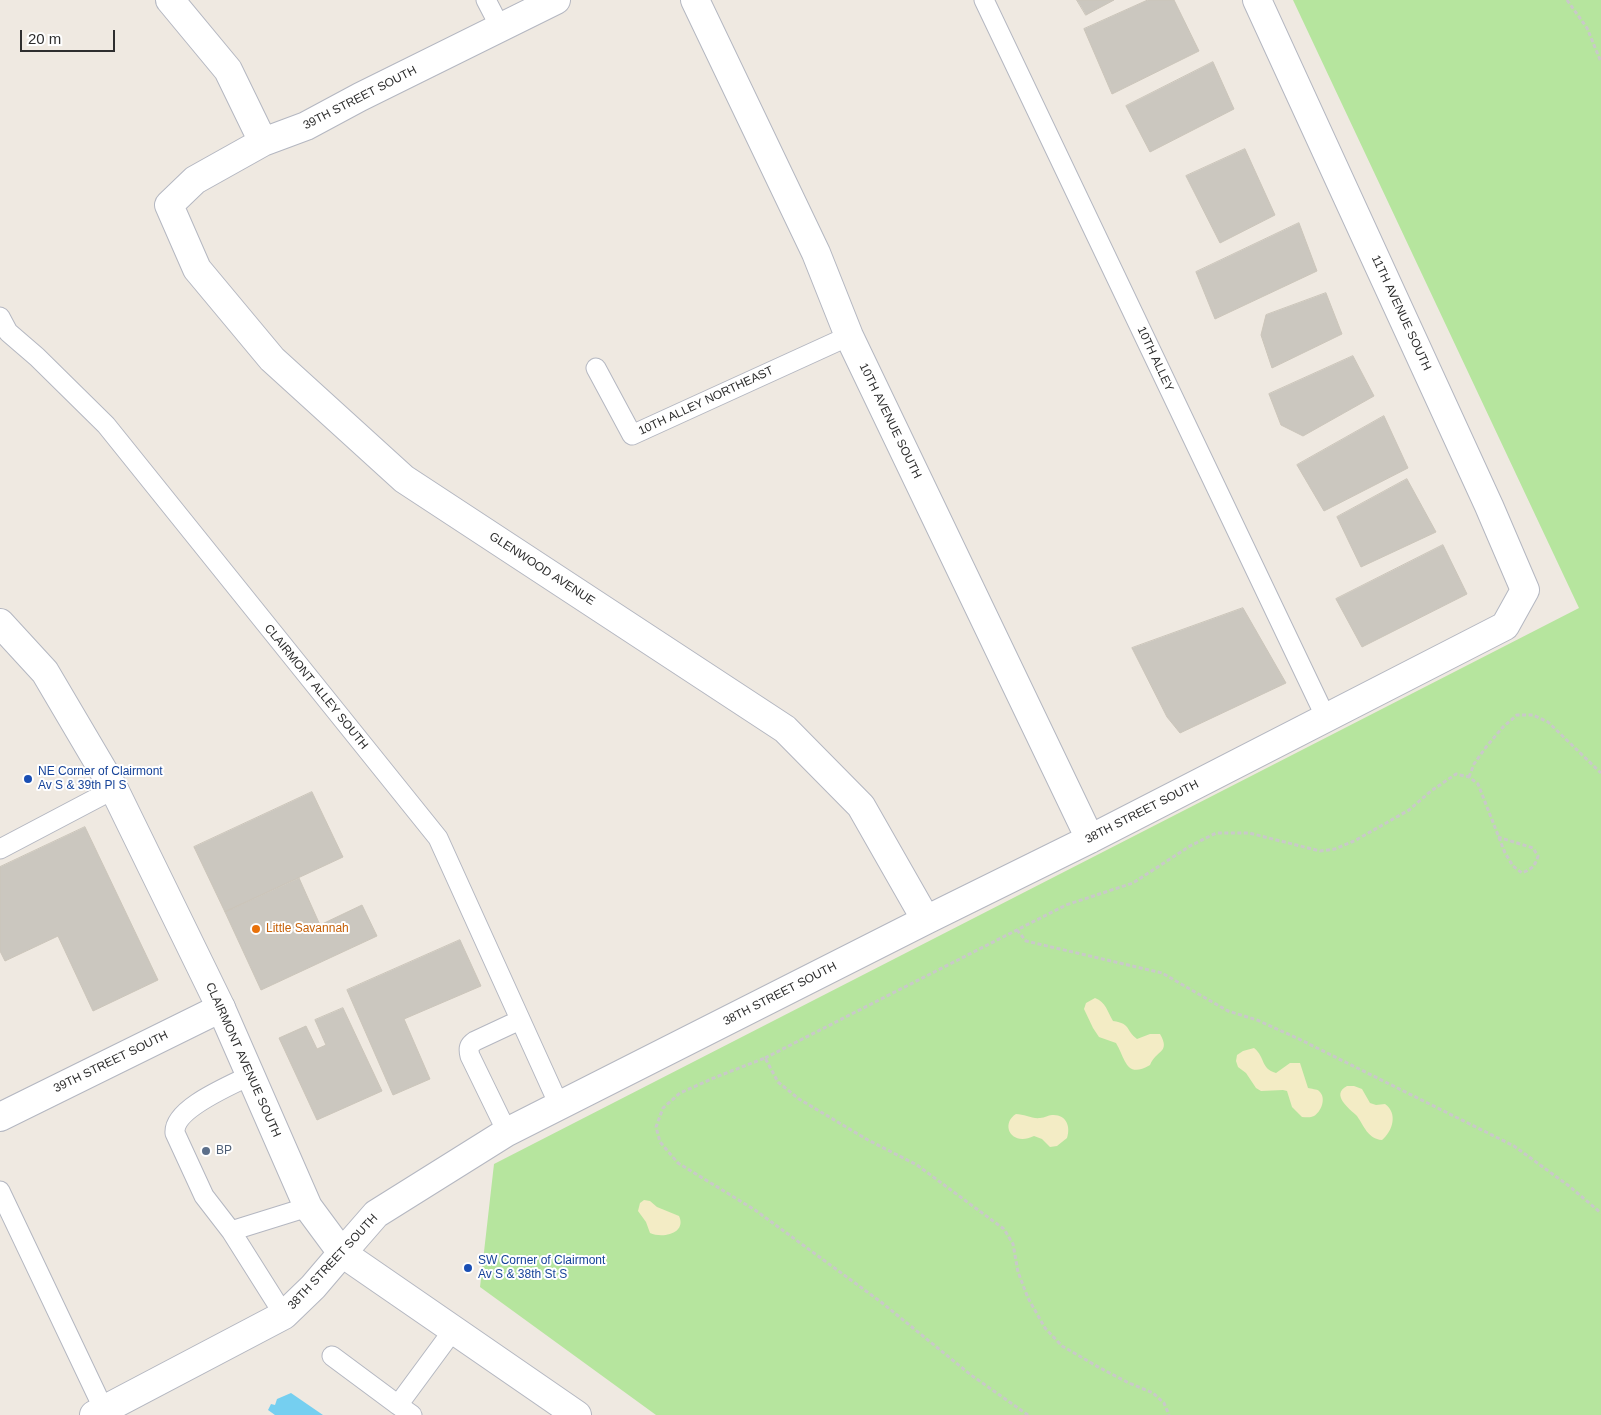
<!DOCTYPE html>
<style>
body{margin:0}
#map{position:relative;width:1601px;height:1415px;overflow:hidden;background:#efe9e1;font-family:Helvetica,sans-serif}
canvas{display:block}
.scale{position:absolute;left:20px;top:30px;width:95px;height:22px;box-sizing:border-box;border:2px solid #2e2e2e;border-top:0;padding-left:6px;font-size:15px;line-height:18px;white-space:nowrap;color:#2e2e2e;-webkit-text-stroke:4px #fff;paint-order:stroke}
</style>
<div id="map">
<canvas width="1601" height="1415"></canvas>
<div class="scale">20 m</div>
</div>
<script>
const c = document.querySelector('canvas').getContext('2d');
c.lineJoin = 'round';
function fillPath(path, color) {
  c.fillStyle = color;
  c.fill(path, 'evenodd');
}
function strokePath(path, color, width, dash) {
  c.strokeStyle = color;
  c.lineWidth = width;
  c.lineCap = dash ? 'butt' : 'round';
  c.setLineDash(dash || []);
  c.stroke(path);
}
function label(font, color, halo, rows, align = 'center') {
  c.font = font + ' Helvetica,sans-serif';
  c.lineWidth = 4;
  c.setLineDash([]);
  c.textBaseline = 'middle';
  c.strokeStyle = halo;
  c.fillStyle = color;
  for (const [text, x, y, turn = 0] of rows) {
    c.save();
    c.translate(x, y);
    c.rotate((+turn || 0) * Math.PI / 180);
    c.textAlign = isNaN(turn) ? turn : align;
    if (halo) c.strokeText(text, 0, 0);
    c.fillText(text, 0, 0);
    c.restore();
  }
}
fillPath(new Path2D(`
 M 1293,0 L 1601,0 L 1601,1415 L 656,1415 L 480,1287 L 494,1164 L 1579,608 Z`), '#b6e59e');
fillPath(new Path2D(`
 M 1095,998 C 1106,1002 1107,1011 1113,1021 C 1132,1024 1125,1030 1137,1039 L 1150,1034 L 1160,1034 C 1171,1053 1156,1050 1150,1065 C 1126,1079 1126,1060 1116,1043 L 1099,1037 L 1093,1028 L 1084,1009 L 1086,1003 Z
 M 1254,1048 C 1266,1058 1260,1068 1276,1073 L 1290,1063 L 1300,1063 L 1308,1088 C 1311,1089 1317,1089 1319,1091 C 1327,1098 1321,1112 1314,1116 C 1310,1118 1306,1117 1302,1117 L 1292,1107 L 1287,1091 L 1283,1090 L 1261,1091 L 1256,1088 L 1246,1073 L 1238,1067 L 1236,1061 L 1237,1055 L 1243,1051 Z
 M 1347,1086 L 1354,1086 L 1362,1089 L 1370,1103 L 1376,1105 L 1385,1104 C 1398,1113 1393,1131 1382,1140 C 1368,1139 1364,1126 1357,1116 C 1350,1109 1330,1095 1347,1086 Z
 M 1016,1114 C 1024,1114 1032,1119 1040,1118 C 1045,1118 1048,1115 1052,1115 C 1066,1114 1071,1126 1067,1138 L 1057,1146 L 1050,1147 L 1042,1139 L 1034,1136 C 1011,1147 1000,1124 1016,1114 Z
 M 644,1200 L 650,1201 L 657,1207 L 679,1216 C 687,1233 663,1239 650,1233 L 646,1222 L 638,1211 L 640,1203 Z`), '#f3ecc5');
fillPath(new Path2D(`
 M 291,1393 L 323,1415 L 275,1415 L 268,1410 L 271,1404 L 275,1405 L 277,1399 Z`), '#75cff0');
const building = new Path2D(`
 M 1077,0 L 1114,0 L 1086,15 Z
 M 1148,0 L 1174,0 L 1199,51 L 1112,94 L 1084,29 Z
 M 1213,62 L 1234,109 L 1150,152 L 1126,106 Z
 M 1245,149 L 1275,215 L 1220,243 L 1186,176 Z
 M 1299,223 L 1317,271 L 1215,319 L 1196,272 Z
 M 1326,293 L 1342,334 L 1272,368 L 1261,335 L 1266,315 Z
 M 1353,356 L 1374,396 L 1303,436 L 1281,425 L 1269,394 Z
 M 1384,416 L 1408,468 L 1324,511 L 1297,465 Z
 M 1407,479 L 1436,532 L 1361,567 L 1337,517 Z
 M 1443,545 L 1467,594 L 1362,647 L 1336,599 Z
 M 1243,608 L 1286,683 L 1180,733 L 1167,717 L 1132,648 Z
 M 312,792 L 343,857 L 225,912 L 194,847 Z
 M 85,827 L 158,980 L 93,1011 L 58,936 L 5,961 L 0,951 L 0,867 Z
 M 299,878 L 320,925 L 362,905 L 377,936 L 261,990 L 225,912 Z
 M 460,940 L 481,986 L 404,1019 L 430,1079 L 393,1095 L 347,990 Z
 M 343,1008 L 382,1091 L 317,1120 L 279,1038 L 306,1026 L 317,1049 L 326,1045 L 315,1020 Z`);
fillPath(building, '#cbc7bf');
strokePath(building, '#cbc5ba', 1);
const lane = new Path2D(`
 M 486,0 L 500,27
 M 984,0 L 1326,718
 M 0,317 L 8,332 L 37,357 L 106,425 L 438,838 L 559,1105
 M 596,368 L 632,435 L 849,336
 M 0,849 L 114,789
 M 251,1075 C 232,1085 173,1108 175,1133 L 204,1196 L 231,1231 L 284,1315
 M 507,1132 L 470,1056 C 468,1048 469,1045 475,1041 L 520,1020
 M 0,1191 L 104,1410
 M 231,1231 L 308,1207
 M 332,1356 L 398,1405
 M 412,1415 L 398,1405 L 454,1329`);
const street = new Path2D(`
 M 170,0 L 228,70 L 263,142
 M 556,0 L 360,97 L 306,126 L 263,142 L 195,180 L 169,205 L 197,269 L 272,359 L 404,479 L 785,729 L 861,806 L 926,920
 M 695,0 L 816,253 L 849,336 L 1090,839
 M 0,1117 L 221,1008
 M 342,1253 L 376,1214 L 507,1132 L 926,920 L 1090,839 L 1505,626 L 1525,590 L 1489,506 L 1257,0`);
const secondary = new Path2D(`
 M 0,623 L 45,672 L 114,789 L 221,1008 L 308,1207 L 342,1253 L 577,1415
 M 94,1415 L 284,1315 L 313,1287 L 342,1253`);
strokePath(lane, '#b4b7c1', 21);
strokePath(street, '#b4b7c1', 30);
strokePath(secondary, '#b4b7c1', 30);
strokePath(new Path2D(`
 M 1567,0 L 1587,28 L 1601,62
 M 1469,777 L 1474,764 L 1486,747 L 1503,727 L 1517,715 L 1533,715 L 1548,722 L 1601,773
 M 1017,930 L 1026,941 L 1162,973 L 1228,1011 L 1257,1020 L 1299,1039 L 1514,1146 L 1569,1186 L 1601,1213
 M 765,1058 L 1066,905 L 1133,883 L 1190,846 L 1216,833 L 1249,833 L 1320,851 L 1335,849 L 1356,840 L 1409,810 L 1431,791 L 1456,774 L 1469,777 L 1478,784 L 1505,853 L 1513,866 L 1522,873 C 1532,869 1535,866 1538,856 L 1533,848 L 1498,837
 M 1028,1415 L 971,1375 L 881,1302 L 755,1210 L 678,1163 L 660,1142 L 656,1127 L 663,1108 L 680,1093 L 716,1077 L 765,1058 L 778,1082 L 799,1099 L 868,1140 L 917,1165 L 1004,1229 L 1013,1244 L 1018,1272 L 1028,1298 L 1045,1328 L 1062,1346 L 1100,1368 L 1129,1383 L 1153,1393 L 1164,1403 L 1169,1415`), '#c9c9c9', 3, [4, 2.5]);
strokePath(lane, '#fff', 19);
strokePath(street, '#fff', 28);
strokePath(secondary, '#fff', 28);
for (const [x, y, r, color] of [
 [28,779,5,"#1a4fb4"],
 [256,929,5,"#e8710a"],
 [206,1151,5,"#5c6f8a"],
 [468,1268,5,"#1a4fb4"]
]) {
  const dot = new Path2D();
  dot.arc(x, y, r, 0, 2 * Math.PI);
  c.fillStyle = color;
  c.fill(dot);
  strokePath(dot, '#fff', 2);
}
label('12px', '#2e2e2e', '#fff', [
 ["39TH STREET SOUTH",360,98,-27],
 ["11TH AVENUE SOUTH",1401,313,65],
 ["10TH ALLEY",1155,359,65],
 ["10TH ALLEY NORTHEAST",706,401,-25],
 ["10TH AVENUE SOUTH",890,421,64],
 ["GLENWOOD AVENUE",542,569,33],
 ["CLAIRMONT ALLEY SOUTH",316,687,51],
 ["38TH STREET SOUTH",1142,812,-27],
 ["38TH STREET SOUTH",780,994,-27],
 ["CLAIRMONT AVENUE SOUTH",243,1060,66],
 ["39TH STREET SOUTH",111,1062,-26],
 ["38TH STREET SOUTH",333,1262,-47]
]);
label('12px', '#164399', '#fff', [
 ["NE Corner of Clairmont",38,772],
 ["Av S & 39th Pl S",38,786],
 ["SW Corner of Clairmont",478,1261],
 ["Av S & 38th St S",478,1275]
], 'left');
label('12px', '#c56008', '#fff', [
 ["Little Savannah",266,929]
], 'left');
label('12px', '#4e5e75', '#fff', [
 ["BP",216,1151]
], 'left');
</script>
